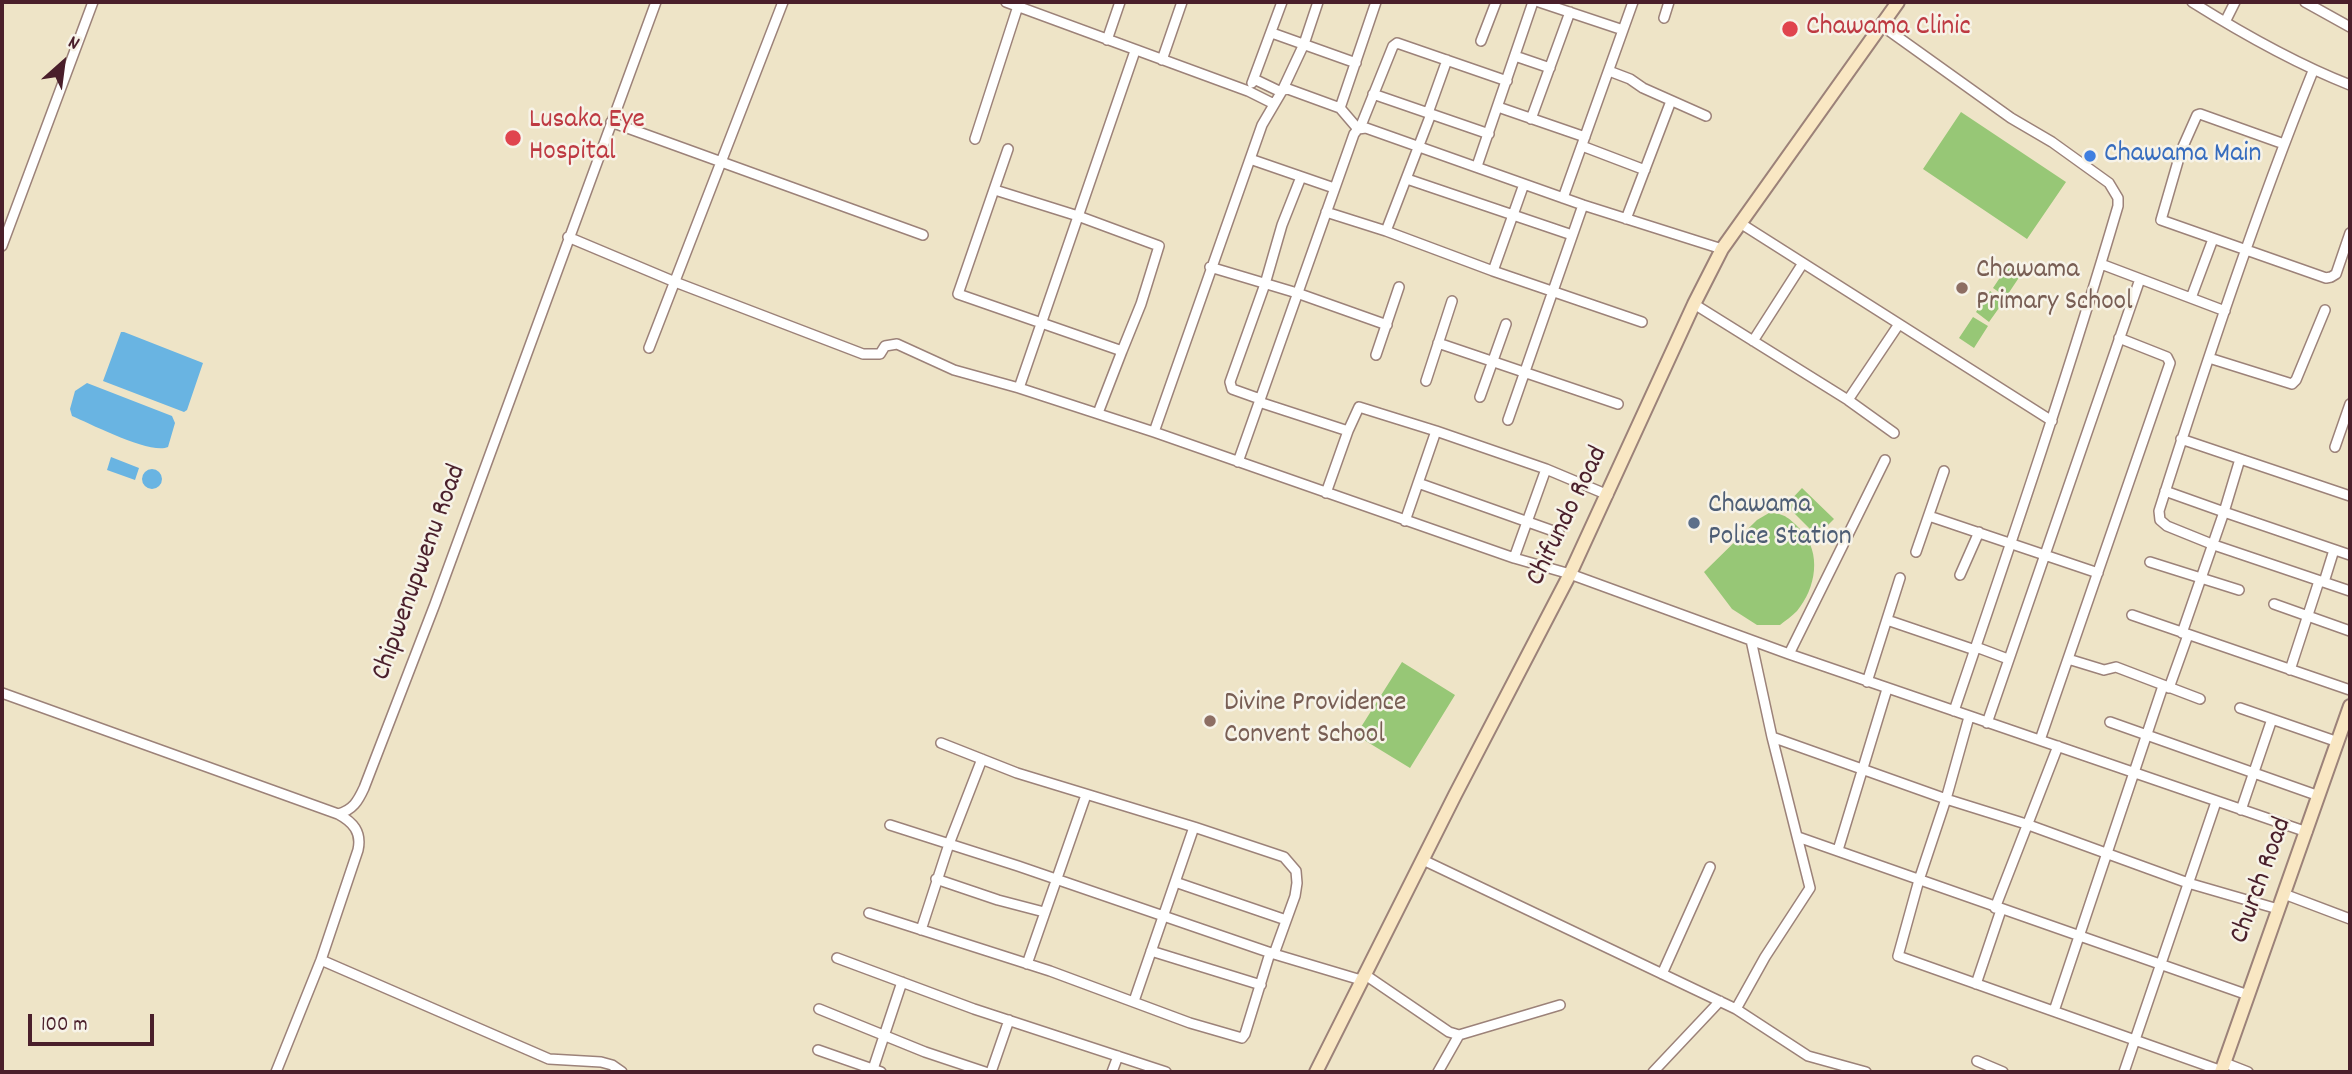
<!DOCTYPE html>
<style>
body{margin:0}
#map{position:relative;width:2352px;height:1074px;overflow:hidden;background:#eee4c7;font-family:Dekko,sans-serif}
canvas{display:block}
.frame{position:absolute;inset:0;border:4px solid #4a1f2b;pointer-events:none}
.north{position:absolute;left:28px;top:28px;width:70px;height:70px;-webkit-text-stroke:5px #f7f3e8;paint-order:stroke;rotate:28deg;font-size:19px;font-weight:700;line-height:28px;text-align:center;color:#4a1f2b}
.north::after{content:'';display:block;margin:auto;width:24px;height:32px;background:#4a1f2b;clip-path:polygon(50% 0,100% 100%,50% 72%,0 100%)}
.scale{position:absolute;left:28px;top:1014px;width:126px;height:32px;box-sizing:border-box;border:4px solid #4a1f2b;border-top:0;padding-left:9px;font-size:21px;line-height:24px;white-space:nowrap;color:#4a1f2b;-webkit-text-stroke:5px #f7f3e8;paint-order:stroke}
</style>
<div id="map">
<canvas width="2352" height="1074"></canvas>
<div class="frame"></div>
<div class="north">N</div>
<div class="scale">100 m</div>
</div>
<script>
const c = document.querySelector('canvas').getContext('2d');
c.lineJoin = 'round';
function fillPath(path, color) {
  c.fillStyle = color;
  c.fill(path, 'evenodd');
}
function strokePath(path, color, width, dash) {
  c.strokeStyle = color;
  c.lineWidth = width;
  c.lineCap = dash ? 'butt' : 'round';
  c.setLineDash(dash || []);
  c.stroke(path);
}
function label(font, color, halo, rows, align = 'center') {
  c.font = font + ' Dekko,sans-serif';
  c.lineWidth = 5;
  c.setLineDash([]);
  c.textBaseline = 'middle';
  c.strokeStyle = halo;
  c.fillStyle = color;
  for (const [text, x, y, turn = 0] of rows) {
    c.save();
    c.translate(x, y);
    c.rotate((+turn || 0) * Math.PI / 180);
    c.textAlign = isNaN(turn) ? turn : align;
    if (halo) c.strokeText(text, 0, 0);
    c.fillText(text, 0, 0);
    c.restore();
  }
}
fillPath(new Path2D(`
 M 1961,112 L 2066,182 L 2027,239 L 1923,169 Z
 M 2009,264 L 2022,273 L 2006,297 L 1993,288 Z
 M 1990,291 L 2004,301 L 1989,322 L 1976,312 Z
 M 1973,317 L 1988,326 L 1974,348 L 1959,338 Z
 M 1802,488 L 1834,519 L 1817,536 L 1786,505 Z
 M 1769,513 C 1785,513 1790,519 1801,530 C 1822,553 1816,588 1797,611 C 1792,616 1785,621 1780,625 L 1757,625 L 1732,609 L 1704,572 L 1757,520 Z
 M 1402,662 L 1455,695 L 1410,768 L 1356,735 Z`), '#97c776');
fillPath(new Path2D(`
 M 121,332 L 124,332 L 203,363 L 187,410 L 184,412 L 103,381 Z
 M 87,383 L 172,416 L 175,423 L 168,447 C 151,455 91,424 72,416 L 70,409 L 75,391 Z
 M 111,457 L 139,468 L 135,480 L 107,470 Z
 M142 479a10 10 0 1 1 20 0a10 10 0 1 1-20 0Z`), '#69b4e2');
const street = new Path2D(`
 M 1006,2 L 1248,91 L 1274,104
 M 1539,2 L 1623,30
 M 2192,2 C 2243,34 2294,63 2350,85
 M 2305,2 L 2350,27
 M 1664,18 L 1669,2
 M 2225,22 L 2235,2
 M 1881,25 L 2011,118 L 2052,142 L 2109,183 L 2118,198 L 2118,206 C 2068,376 2011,543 1954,711
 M 1272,33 L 1356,63
 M 1107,40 L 1120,2
 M 1481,41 L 1496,2
 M 1515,56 L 1550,68
 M 1162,60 L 1182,2
 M 1609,71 L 1630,79 L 1643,88 L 1706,116
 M 2313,71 C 2255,215 2206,363 2159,511 L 2160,520 L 2167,526 L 2214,545 L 2350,591
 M 1254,79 L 1279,91 L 1288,89 L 1340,108 L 1358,129
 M 1252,83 L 1282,2
 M 1373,94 L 1489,134
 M 1498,107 L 1585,137
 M 1340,108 L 1376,2
 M 1428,113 L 1447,60
 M 1531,119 L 1570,12
 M 611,122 L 923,235
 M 1360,128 L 1393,46 L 1397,43 L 1507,81
 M 975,139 L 1019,3
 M 2284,144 L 2200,114 L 2197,115 L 2181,151 L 2161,220 L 2326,278 L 2331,277 L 2336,274 L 2350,233
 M 1582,146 L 1645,170
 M 1250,159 L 1334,188
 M 1477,166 L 1533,2
 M 1407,179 L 1572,235
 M 995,190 L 1078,216 L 1159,246 L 1141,304 L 1122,351 L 958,294 L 1008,149
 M 1563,198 L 1633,2
 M 1326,212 L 1386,231 L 1493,271 L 1642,322
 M 1626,219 L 1671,101
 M 1740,223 L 2052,421
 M 1386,231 L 1431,114
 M 568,237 L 675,282 L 863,354 L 880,354 L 885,346 L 897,344 L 954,370 L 1019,388 L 1154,432 L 1514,558 L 1570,574 L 1789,654 L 2307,832
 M 2,246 L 93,2
 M 2101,264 L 2225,311
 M 1210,267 L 1297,293 L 1387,325
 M 1493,271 L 1524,184
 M 2191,298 L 2213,239
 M 1694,304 L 1848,400 L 1894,433
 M 1753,341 L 1803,263
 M 1438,343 L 1618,404
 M 649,348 L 783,2
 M 1376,355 L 1399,287
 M 2209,358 L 2292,384 L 2296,380 L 2325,310
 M 1426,381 L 1452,301
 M 1019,388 L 1135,51
 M 1480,397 L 1506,324
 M 1260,399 L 1232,389 L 1230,382 L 1265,284 L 1282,225 L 1301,177
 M 1848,400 L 1899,324
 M 1259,402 L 1348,431
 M 1098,413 L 1122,351
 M 1508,420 L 1583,205
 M 1154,432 L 1262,125 L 1282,91 L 1304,44 L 1318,2
 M 2181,439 L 2350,496
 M 2335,447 L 2350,404
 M 1238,462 L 1354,134 L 1358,129 L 1366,128 L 1583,205 L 1722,249
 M 1418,483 L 1559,533
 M 2165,491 L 2224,512 L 2240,459
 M 1326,493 L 1348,431 L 1359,407 L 1436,431
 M 1929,516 L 2098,573
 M 1405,521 L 1436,431 L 1546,469 L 1608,495
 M 1916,552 L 1944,471
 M 1514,558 L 1546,469
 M 2150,562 L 2239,590
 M 1960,575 L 1979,532
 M 2324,582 L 2334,550
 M 2274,604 L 2350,631
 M 2132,615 L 2350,690
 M 1887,620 L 1975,650
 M 2182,633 L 2224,512 L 2350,555
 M 1976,647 L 2008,659
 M 1789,654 L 1885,460
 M 2068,659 L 2104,670 L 2116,667 L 2200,699
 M 2290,670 L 2319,581
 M 1867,682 L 1900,578
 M 2169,688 L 2188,635
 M 2,693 L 338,814 C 353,810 358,801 364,788 L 435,604 L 656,2
 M 2240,708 L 2338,742
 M 1969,717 L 1946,799 L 1919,880 L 1898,956 L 2222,1071
 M 2110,722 L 2319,796
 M 1987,723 L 2140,279
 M 1772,737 L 1946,799 L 2026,824 L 2188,883 L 2278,909
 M 2040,740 L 2170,363 L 2167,357 L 2119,338
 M 941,743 L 1017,773 L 1194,827 L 1284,857 L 1296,871 L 1297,883 L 1295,896 L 1274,954
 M 2241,810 L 2272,719
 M 890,825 L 1018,866 L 1274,954 L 1361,980
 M 1798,837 L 2248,995
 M 1838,850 L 1887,689
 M 1423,860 L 1736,1009 L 1808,1056 L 1866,1072
 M 936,879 L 998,900 L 1044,912
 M 1175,882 L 1286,920
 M 2284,894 L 2350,919
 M 1995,908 L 2058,746
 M 869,913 L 1050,971 L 1190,1023 L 1242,1038 L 1245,1034 L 1270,953
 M 921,930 L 949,844 L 982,759
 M 1151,951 L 1261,985
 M 837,958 L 974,1009 L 1166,1072
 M 321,960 L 549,1059 L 601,1062 L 612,1065 L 622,1072
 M 1027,964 L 1086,795
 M 1364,974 L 1449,1032 L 1459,1035 L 1560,1005
 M 1662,974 L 1710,867
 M 1976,984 L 2001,910
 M 1134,1001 L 1194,827
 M 819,1009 L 925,1052 L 985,1072
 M 1736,1009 L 1765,957 L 1810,888 L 1772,737 L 1751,640
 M 2054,1011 L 2163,686
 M 818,1050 L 881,1072
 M 1977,1061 L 2003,1072
 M 2225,1063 L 2248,1072
 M 276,1072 L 321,960 L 358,850 C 362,832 353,822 338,814
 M 872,1072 L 902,982
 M 991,1072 L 1009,1020
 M 1112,1072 L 1118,1056
 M 1438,1072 L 1459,1035
 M 1653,1072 L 1720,1001
 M 2124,1072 L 2216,802`);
const secondary = new Path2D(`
 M 1316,1072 L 1455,795 L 1570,574 L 1694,304 L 1722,249 L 1898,2
 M 2221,1072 L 2350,706`);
strokePath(street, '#9c8279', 12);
strokePath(secondary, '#9c8279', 16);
strokePath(street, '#fff', 9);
strokePath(secondary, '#f9e7c3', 12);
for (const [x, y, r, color] of [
 [1790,29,9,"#e0444e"],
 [513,138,9,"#e0444e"],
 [2090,156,7,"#3f7fe0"],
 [1962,288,7,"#8d6e63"],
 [1694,523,7,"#5c6f8a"],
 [1210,721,7,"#8d6e63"]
]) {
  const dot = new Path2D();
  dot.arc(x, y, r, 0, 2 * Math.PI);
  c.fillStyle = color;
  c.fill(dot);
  strokePath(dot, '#f7f3e8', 2.5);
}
label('28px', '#be3a42', '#f7f3e8', [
 ["Chawama Clinic",1806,29],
 ["Lusaka Eye",529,122],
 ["Hospital",529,154]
], 'left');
label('28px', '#366cbe', '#f7f3e8', [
 ["Chawama Main",2104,156]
], 'left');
label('28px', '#785e54', '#f7f3e8', [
 ["Chawama",1976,272],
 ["Primary School",1976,304],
 ["Divine Providence",1224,705],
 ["Convent School",1224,737]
], 'left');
label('28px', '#4e5e75', '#f7f3e8', [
 ["Chawama",1708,507],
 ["Police Station",1708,539]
], 'left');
label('28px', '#4a1f2b', '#f7f3e8', [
 ["Chifundo Road",1569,517,-64],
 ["Chipwenupwenu Road",421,573,-70],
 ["Church Road",2263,881,-70]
]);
</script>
